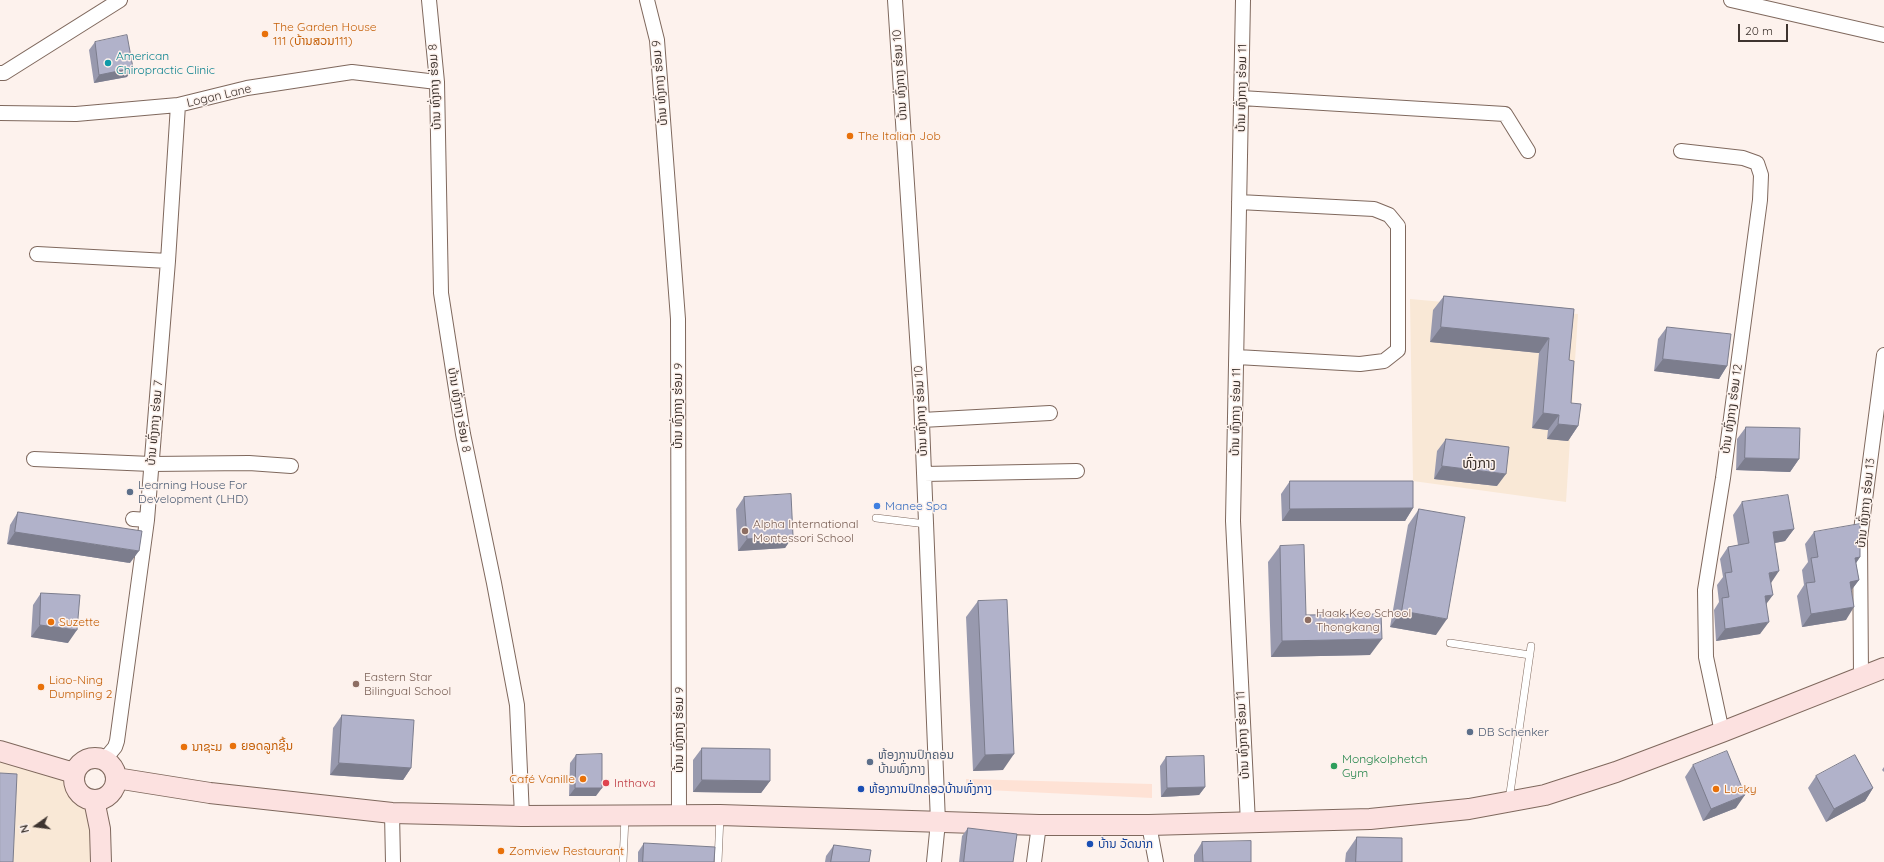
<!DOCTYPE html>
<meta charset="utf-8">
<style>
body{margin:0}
#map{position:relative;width:1884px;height:862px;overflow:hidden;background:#fdf2ed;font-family:Quicksand,sans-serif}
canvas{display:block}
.north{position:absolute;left:16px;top:806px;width:40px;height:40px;-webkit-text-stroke:3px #fdf2ed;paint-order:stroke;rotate:256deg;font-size:11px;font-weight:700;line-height:16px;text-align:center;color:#3e342f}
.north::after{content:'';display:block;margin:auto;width:14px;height:18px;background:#3e342f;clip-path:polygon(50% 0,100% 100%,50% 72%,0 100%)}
.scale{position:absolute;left:1738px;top:24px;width:50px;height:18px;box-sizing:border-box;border:2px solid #3e342f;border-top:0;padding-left:5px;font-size:12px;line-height:14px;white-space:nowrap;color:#3e342f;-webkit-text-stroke:3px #fdf2ed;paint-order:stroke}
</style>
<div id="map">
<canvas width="1884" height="862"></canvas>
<div class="north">N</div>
<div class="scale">20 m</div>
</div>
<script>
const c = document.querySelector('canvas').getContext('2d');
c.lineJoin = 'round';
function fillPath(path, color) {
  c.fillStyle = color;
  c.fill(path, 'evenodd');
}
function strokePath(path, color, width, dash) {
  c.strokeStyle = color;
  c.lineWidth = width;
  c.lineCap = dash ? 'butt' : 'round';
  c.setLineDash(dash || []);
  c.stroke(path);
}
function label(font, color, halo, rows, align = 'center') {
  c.font = font + ' Quicksand,"Noto Sans Lao",sans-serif';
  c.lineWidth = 3;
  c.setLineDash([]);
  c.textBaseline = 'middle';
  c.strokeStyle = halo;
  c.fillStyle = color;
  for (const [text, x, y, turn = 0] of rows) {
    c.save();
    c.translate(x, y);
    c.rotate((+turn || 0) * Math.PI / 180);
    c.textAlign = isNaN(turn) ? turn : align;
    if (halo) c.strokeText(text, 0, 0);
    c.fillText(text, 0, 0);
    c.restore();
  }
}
fillPath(new Path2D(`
 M 966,779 L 1152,784 L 1152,798 L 966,789 Z`), '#fee2d5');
fillPath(new Path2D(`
 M 1410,299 L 1578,314 L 1566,502 L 1413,481 Z
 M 0,757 L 68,777 L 71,790 L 76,798 L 88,806 L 95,862 L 0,862 Z`), '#f9e8d6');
const lane = new Path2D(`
 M 876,518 L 926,524
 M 1450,643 L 1530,655
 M 1509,800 L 1531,646
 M 623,862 L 625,817
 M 718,862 L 720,816`);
const street = new Path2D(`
 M 429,0 L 437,82 L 441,293 L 463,434 L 494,583 L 517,705 L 522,816
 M 647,0 L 657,40 L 678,319 L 679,815
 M 895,0 L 921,398 L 938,822 L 934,862
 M 1243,0 L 1233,521 L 1248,823
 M 1731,0 L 1884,35
 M 0,73 L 4,73 L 120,0
 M 1241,98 L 1505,114 L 1528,151
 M 0,113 L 76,114 L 178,105 L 247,88 L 352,72 L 437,82
 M 1681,151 L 1743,158 L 1757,163 L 1761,175 L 1760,200 L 1723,478 L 1705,590 L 1706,657 L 1722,732
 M 37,254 L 168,261
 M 1237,357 L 1360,364 L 1384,361 L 1398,350 L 1398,226 L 1389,215 L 1374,209 L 1239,202
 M 922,420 L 1050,413
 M 34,459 L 151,464 L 249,463 L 291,466
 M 924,474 L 1077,471
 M 133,519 L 147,520
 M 1861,676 L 1860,538 L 1884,355
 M 105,759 L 115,747 L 117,741 L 147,520 L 168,261 L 178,105
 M 392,813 L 393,862
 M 1149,825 L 1156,862
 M 1034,862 L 1039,825`);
const secondary = new Path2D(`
 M 0,751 L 74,773
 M74 779a21 21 0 1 1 42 0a21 21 0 1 1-42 0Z
 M 116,778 L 210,793 L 392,813 L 522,816 L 720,815 L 1039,825 L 1149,825 L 1370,819 L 1469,809 L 1545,795 L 1616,772 L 1722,732 L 1884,668
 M 94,800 L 100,829 L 101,862`);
strokePath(lane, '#7f685d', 8);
strokePath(street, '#7f685d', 16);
strokePath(secondary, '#7f685d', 22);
strokePath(lane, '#fff', 7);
strokePath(street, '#fff', 14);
strokePath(secondary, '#fce1e0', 20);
fillPath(new Path2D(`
 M 95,42 L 127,77 L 94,83 L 89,50 Z
 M 1444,296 L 1574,309 L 1569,360 L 1571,403 L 1578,426 L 1568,441 L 1547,439 L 1548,430 L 1532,428 L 1539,353 L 1430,342 L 1433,310 Z
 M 1667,327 L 1727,366 L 1719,379 L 1654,371 L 1658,339 Z
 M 1746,427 L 1799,459 L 1790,472 L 1736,470 L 1737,439 Z
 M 1446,439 L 1497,486 L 1434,479 L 1437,451 Z
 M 1290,481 L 1413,508 L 1405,521 L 1282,521 L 1281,494 Z
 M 744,497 L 793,536 L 785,548 L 738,551 L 736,509 Z
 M 1742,502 L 1794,529 L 1785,541 L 1775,543 L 1771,583 L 1760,634 L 1716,641 L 1714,610 L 1719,602 L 1717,585 L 1723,577 L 1720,559 L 1728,547 L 1738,545 L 1733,515 Z
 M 1419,509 L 1436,635 L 1390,627 L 1408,525 Z
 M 18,512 L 130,563 L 7,544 L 10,525 Z
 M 1814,532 L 1860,557 L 1856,563 L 1859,580 L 1851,590 L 1846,620 L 1802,627 L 1797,596 L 1804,585 L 1802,570 L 1808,562 L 1805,544 Z
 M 1280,546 L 1306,615 L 1370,655 L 1271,657 L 1268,562 Z
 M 41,593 L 68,643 L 31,637 L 33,605 Z
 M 978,601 L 1003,770 L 973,771 L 966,617 Z
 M 342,715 L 411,768 L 403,780 L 330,775 L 333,728 Z
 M 702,748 L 770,781 L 761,793 L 693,792 L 693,760 Z
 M 576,755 L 596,796 L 569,796 L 570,763 Z
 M 1166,757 L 1205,787 L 1199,795 L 1161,797 L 1160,766 Z
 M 1693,765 L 1736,808 L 1703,821 L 1685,777 Z
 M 1884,767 L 1884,772 L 1882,770 Z
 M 1816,776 L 1873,788 L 1865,801 L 1826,822 L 1808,788 Z
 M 968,828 L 1013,862 L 959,862 L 962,836 Z
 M 1357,837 L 1402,862 L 1345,862 L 1346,853 Z
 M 1202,842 L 1251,862 L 1194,862 L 1194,855 Z
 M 644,843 L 714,862 L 638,862 L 638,852 Z
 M 834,845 L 869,862 L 825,862 L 826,856 Z`), '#9899ae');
fillPath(new Path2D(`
 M 133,68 L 127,77 L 94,83 L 99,75 Z
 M 1441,327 L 1549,338 L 1539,353 L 1430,342 Z
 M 1663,359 L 1727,366 L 1719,379 L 1654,371 Z
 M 1543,413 L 1559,415 L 1548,430 L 1532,428 Z
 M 1558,424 L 1578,426 L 1568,441 L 1547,439 Z
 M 1745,458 L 1799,459 L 1790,472 L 1736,470 Z
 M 1442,466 L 1506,474 L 1497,486 L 1434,479 Z
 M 1413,508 L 1405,521 L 1282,521 L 1290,509 Z
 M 1794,529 L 1785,541 L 1764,545 L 1773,532 Z
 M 15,532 L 139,551 L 130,563 L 7,544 Z
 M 793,536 L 785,548 L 738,551 L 747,539 Z
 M 1860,557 L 1852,569 L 1855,558 Z
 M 1779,571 L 1771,583 L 1769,573 Z
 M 1859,580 L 1850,592 L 1850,582 Z
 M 1773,595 L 1764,607 L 1765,596 Z
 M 1854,607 L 1846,620 L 1802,627 L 1811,614 Z
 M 1402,611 L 1447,619 L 1436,635 L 1390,627 Z
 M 1769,622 L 1760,634 L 1716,641 L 1725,629 Z
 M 40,625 L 77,630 L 68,643 L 31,637 Z
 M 1382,639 L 1370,655 L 1271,657 L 1282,641 Z
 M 1014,754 L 1003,770 L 973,771 L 985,755 Z
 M 339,763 L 411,768 L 403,780 L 330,775 Z
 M 702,780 L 770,781 L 761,793 L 693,792 Z
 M 1205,787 L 1199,795 L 1161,797 L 1167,788 Z
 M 575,788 L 602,788 L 596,796 L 569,796 Z
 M 1873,788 L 1865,801 L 1826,822 L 1834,809 Z
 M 1745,795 L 1736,808 L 1703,821 L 1711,809 Z`), '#7c7d8d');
const building = new Path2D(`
 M 127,35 L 133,68 L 99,75 L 95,42 Z
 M 1444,296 L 1574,309 L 1569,360 L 1574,361 L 1571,403 L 1581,404 L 1578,426 L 1558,424 L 1559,415 L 1543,413 L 1549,338 L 1441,327 Z
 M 1667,327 L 1731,334 L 1727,366 L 1663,359 Z
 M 1746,427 L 1800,428 L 1799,459 L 1745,458 Z
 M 1446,439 L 1509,447 L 1506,474 L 1442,466 Z
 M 1290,481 L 1413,481 L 1413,508 L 1290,509 Z
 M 791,494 L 793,536 L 747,539 L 744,497 Z
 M 1788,495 L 1794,529 L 1773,532 L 1779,571 L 1769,573 L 1773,595 L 1765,596 L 1769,622 L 1725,629 L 1722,598 L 1729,597 L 1725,573 L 1732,572 L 1728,547 L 1749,543 L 1742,502 Z
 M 1419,509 L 1465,517 L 1447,619 L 1402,611 Z
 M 18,512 L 142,531 L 139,551 L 15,532 Z
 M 1860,524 L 1860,557 L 1855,558 L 1859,580 L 1850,582 L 1854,607 L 1811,614 L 1806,583 L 1815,582 L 1811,558 L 1818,557 L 1814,532 Z
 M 1304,545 L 1306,615 L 1381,614 L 1382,639 L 1282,641 L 1280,546 Z
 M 41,593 L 80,595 L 77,630 L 40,625 Z
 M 1007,600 L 1014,754 L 985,755 L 978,601 Z
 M 342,715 L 414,720 L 411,768 L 339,763 Z
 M 702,748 L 770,749 L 770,781 L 702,780 Z
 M 1727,751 L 1745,795 L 1711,809 L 1693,765 Z
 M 602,754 L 602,788 L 575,788 L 576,755 Z
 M 1855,755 L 1873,788 L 1834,809 L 1816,776 Z
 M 1204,756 L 1205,787 L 1167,788 L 1166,757 Z
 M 0,773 L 17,774 L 13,862 L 0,862 Z
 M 968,828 L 1017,834 L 1013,862 L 964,862 Z
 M 1357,837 L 1402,838 L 1402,862 L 1356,862 Z
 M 1251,841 L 1251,862 L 1203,862 L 1202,842 Z
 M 644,843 L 715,847 L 714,862 L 643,862 Z
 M 834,845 L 871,850 L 869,862 L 831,862 Z`);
fillPath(building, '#b1b2ca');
strokePath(building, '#7c7d8d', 1);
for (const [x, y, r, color] of [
 [265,34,4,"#e8710a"],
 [108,63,4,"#0f9aa8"],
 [850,136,4,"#e8710a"],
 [130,492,4,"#5c6f8a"],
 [877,506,4,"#3f7fe0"],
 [745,531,4,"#8d6e63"],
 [1308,620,4,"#8d6e63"],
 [51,622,4,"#e8710a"],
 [356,684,4,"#8d6e63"],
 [41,687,4,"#e8710a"],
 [1470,732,4,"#5c6f8a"],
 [233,746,4,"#e8710a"],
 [184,747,4,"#e8710a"],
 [870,762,4,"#5c6f8a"],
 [1334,766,4,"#2e9e5b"],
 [583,779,4,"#e8710a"],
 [606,783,4,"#e0444e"],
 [861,789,4,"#1a4fb4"],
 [1716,789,4,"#e8710a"],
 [1090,844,4,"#1a4fb4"],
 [501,851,4,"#e8710a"]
]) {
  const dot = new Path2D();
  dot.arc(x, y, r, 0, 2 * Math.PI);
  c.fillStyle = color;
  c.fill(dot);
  strokePath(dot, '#fdf2ed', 1.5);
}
label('12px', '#c56008', '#fdf2ed', [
 ["The Garden House",273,27],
 ["111 (ບ້ານສວນ111)",273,41],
 ["The Italian Job",858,136],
 ["Suzette",59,622],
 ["Liao-Ning",49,680],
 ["Dumpling 2",49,694],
 ["ຍອດລູກຊີ້ນ",241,746],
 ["ນາຊະມ",192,747],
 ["Café Vanille",575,779,"right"],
 ["Lucky",1724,789],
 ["Zomview Restaurant",509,851]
], 'left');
label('12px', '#0d838f', '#fdf2ed', [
 ["American",116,56],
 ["Chiropractic Clinic",116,70]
], 'left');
label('12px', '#3e342f', '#fdf2ed', [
 ["ບ້ານ ທົ່ງກາງ ຮ່ອມ 10",900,75,-94],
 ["ບ້ານ ທົ່ງກາງ ຮ່ອມ 9",660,83,-95],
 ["ບ້ານ ທົ່ງກາງ ຮ່ອມ 8",435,87,-93],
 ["ບ້ານ ທົ່ງກາງ ຮ່ອມ 11",1242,88,-89],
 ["Logan Lane",219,96,-13],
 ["ບ້ານ ທົ່ງກາງ ຮ່ອມ 9",678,406,-90],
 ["ບ້ານ ທົ່ງກາງ ຮ່ອມ 12",1732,409,-82],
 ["ບ້ານ ທົ່ງກາງ ຮ່ອມ 8",459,410,80],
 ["ບ້ານ ທົ່ງກາງ ຮ່ອມ 10",921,411,-93],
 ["ບ້ານ ທົ່ງກາງ ຮ່ອມ 11",1236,412,-89],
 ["ບ້ານ ທົ່ງກາງ ຮ່ອມ 7",155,423,-85],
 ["ບ້ານ ທົ່ງກາງ ຮ່ອມ 13",1866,503,-84],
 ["ບ້ານ ທົ່ງກາງ ຮ່ອມ 9",679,730,-90],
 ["ບ້ານ ທົ່ງກາງ ຮ່ອມ 11",1243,735,-93]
]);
label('12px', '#4e5e75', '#fdf2ed', [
 ["Learning House For",138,485],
 ["Development (LHD)",138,499],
 ["DB Schenker",1478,732],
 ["ຫ້ອງການປົກຄອນ",878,755],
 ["ບ້າມທົ່ງກາງ",878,769]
], 'left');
label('12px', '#366cbe', '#fdf2ed', [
 ["Manee Spa",885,506]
], 'left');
label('12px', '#785e54', '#fdf2ed', [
 ["Alpha International",753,524],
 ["Montessori School",753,538],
 ["Haak Keo School",1316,613],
 ["Thongkang",1316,627],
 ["Eastern Star",364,677],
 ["Bilingual School",364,691]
], 'left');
label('12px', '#27864d', '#fdf2ed', [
 ["Mongkolphetch",1342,759],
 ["Gym",1342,773]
], 'left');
label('12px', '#be3a42', '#fdf2ed', [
 ["Inthava",614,783]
], 'left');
label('12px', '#164399', '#fdf2ed', [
 ["ຫ້ອງການປົກຄອວບ້ານທົ່ງກາງ",869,789],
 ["ບ້ານ ວັດນາກ",1098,844]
], 'left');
label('14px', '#3e342f', '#fdf2ed', [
 ["ທົ່ງກາງ",1479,464]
]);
</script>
